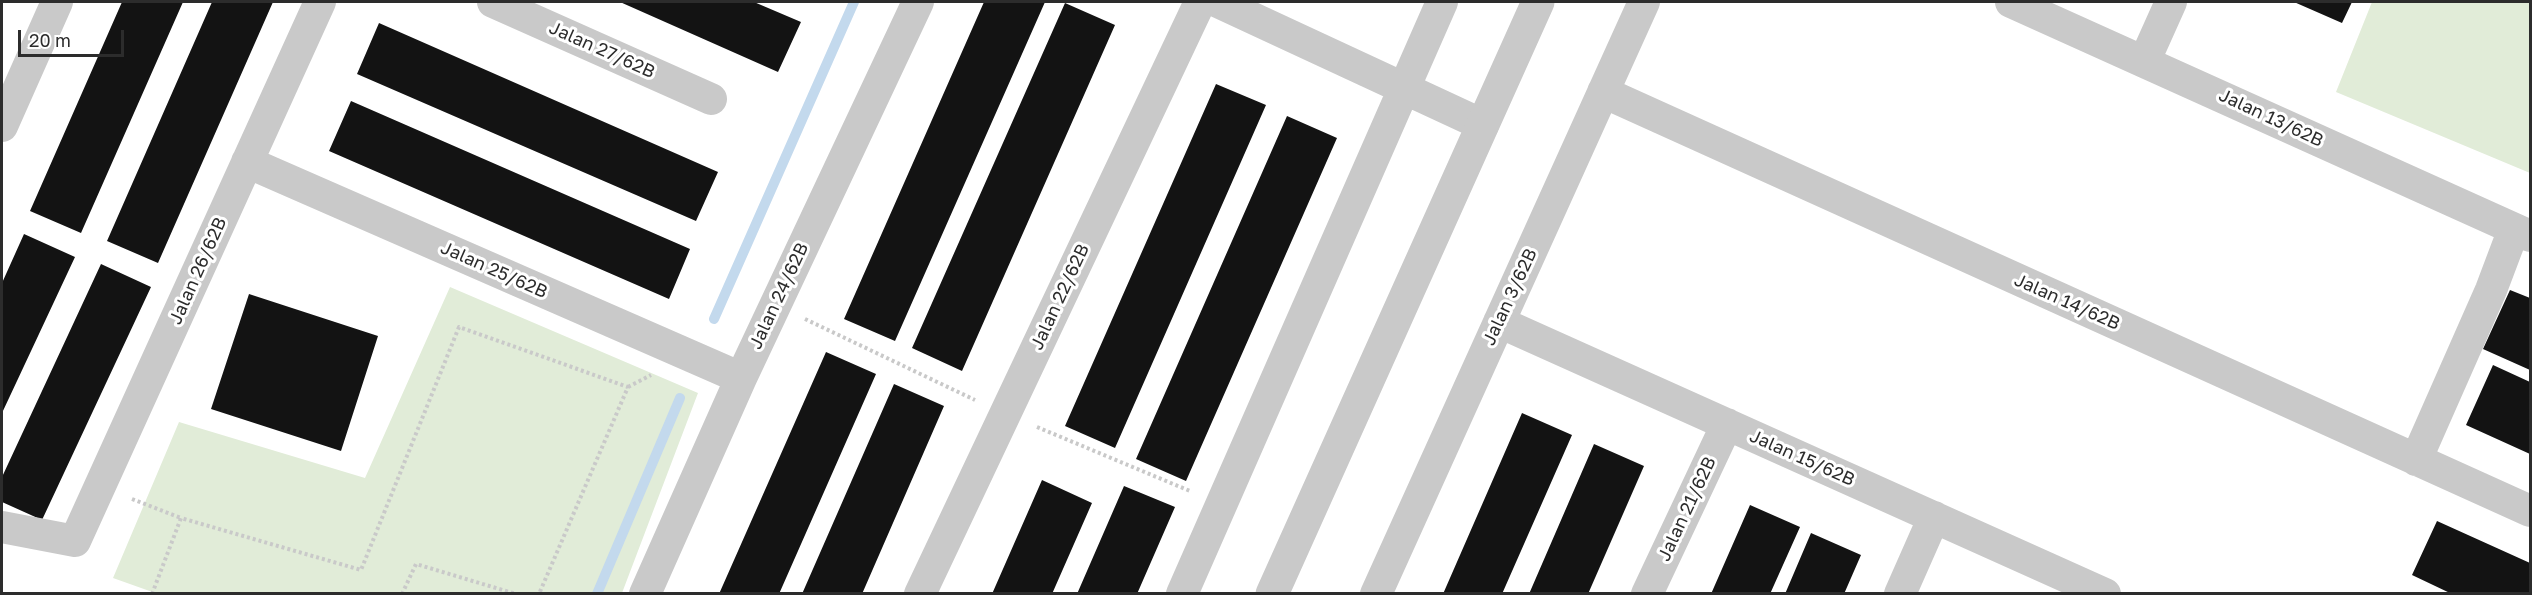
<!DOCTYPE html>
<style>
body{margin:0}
#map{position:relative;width:2532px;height:595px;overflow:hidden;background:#fff;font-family:"Golos Text",sans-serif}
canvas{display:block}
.frame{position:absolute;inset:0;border:3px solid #2c2c2c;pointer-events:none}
.scale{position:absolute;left:18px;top:30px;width:106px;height:27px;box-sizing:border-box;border:3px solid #2c2c2c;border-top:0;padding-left:8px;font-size:18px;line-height:21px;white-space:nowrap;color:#2c2c2c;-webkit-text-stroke:4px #fff;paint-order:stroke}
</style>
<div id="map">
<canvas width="2532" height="595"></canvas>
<div class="frame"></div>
<div class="scale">20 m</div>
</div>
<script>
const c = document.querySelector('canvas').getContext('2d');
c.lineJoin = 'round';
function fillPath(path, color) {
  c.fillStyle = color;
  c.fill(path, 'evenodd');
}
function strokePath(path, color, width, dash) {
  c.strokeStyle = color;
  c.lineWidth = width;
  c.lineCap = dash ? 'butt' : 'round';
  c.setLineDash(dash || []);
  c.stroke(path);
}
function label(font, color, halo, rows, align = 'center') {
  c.font = font + ' "Golos Text",sans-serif';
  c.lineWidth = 6;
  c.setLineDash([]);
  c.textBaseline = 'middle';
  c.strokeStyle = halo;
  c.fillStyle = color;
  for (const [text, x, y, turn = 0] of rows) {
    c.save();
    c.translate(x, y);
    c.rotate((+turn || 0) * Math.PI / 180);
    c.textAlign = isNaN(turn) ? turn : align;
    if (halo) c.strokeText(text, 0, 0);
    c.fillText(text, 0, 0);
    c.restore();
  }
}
fillPath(new Path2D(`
 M 2372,2 L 2530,2 L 2530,173 L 2336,92 Z
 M 450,287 L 698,393 L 622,593 L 158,594 L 113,578 L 179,422 L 365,478 Z`), '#e1ecd8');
strokePath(new Path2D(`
 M 714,319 L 854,2
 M 597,594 L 680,398`), '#c3d9ed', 10);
fillPath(new Path2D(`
 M 122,2 L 183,2 L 81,233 L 30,211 Z
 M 212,2 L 273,2 L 158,263 L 107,241 Z
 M 620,2 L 754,2 L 801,22 L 778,72 Z
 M 984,2 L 1045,2 L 895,341 L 844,319 Z
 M 2294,2 L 2352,2 L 2342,23 Z
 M 1065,3 L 1115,25 L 962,371 L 912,348 Z
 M 379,23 L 718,172 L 696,221 L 357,74 Z
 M 1216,84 L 1266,105 L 1115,448 L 1065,426 Z
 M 351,101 L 690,249 L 669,299 L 329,151 Z
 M 1287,116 L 1337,138 L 1186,481 L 1136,459 Z
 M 24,234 L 75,257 L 2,413 L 2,283 Z
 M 101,264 L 151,287 L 42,520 L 2,502 L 2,477 Z
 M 2510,290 L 2530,298 L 2530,370 L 2483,349 Z
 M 249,294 L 378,336 L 341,451 L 211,409 Z
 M 826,352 L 876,374 L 779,594 L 719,594 Z
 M 2493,365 L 2530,382 L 2530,454 L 2466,425 Z
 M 894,384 L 944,406 L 862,594 L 802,594 Z
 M 1522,413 L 1572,435 L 1502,594 L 1443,594 Z
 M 1594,444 L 1644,466 L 1588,594 L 1529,594 Z
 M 1042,480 L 1092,503 L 1052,594 L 992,594 Z
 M 1124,486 L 1175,507 L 1137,594 L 1077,594 Z
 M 1750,505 L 1800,527 L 1770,594 L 1711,594 Z
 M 2437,521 L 2530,563 L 2530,594 L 2452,594 L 2412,575 Z
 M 1811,533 L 1861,555 L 1844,594 L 1785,594 Z`), '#131313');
strokePath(new Path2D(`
 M 805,319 L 975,400
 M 628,387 L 651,375
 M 1037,427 L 1190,491
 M 132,499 L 181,518
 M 152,594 L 181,518 L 361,570 L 459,327 L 628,387 L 539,594
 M 402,594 L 416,564 L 516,594`), '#c9c9c9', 4, [3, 3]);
strokePath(new Path2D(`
 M 493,2 L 711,99
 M 1218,2 L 1483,125
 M 2011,2 L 2530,236
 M 2145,60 L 2171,2
 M 1603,92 L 2530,511
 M 2,126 L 57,2
 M 247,162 L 741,378
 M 1499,322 L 2105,594
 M 2416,460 L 2491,290 L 2514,229
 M 2,527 L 75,541 L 320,2
 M 645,594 L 741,378 L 918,2
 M 920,594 L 1200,2
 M 1182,594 L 1442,2
 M 1376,594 L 1644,2
 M 1647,594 L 1727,424
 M 1900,594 L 1934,517`), '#c9c9c9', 32);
strokePath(new Path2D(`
 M 1272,594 L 1538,2`), '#c9c9c9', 33);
label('18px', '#2c2c2c', '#fff', [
 ["Jalan 27/62B",602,50,24],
 ["Jalan 13/62B",2271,118,25],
 ["Jalan 25/62B",494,270,24],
 ["Jalan 26/62B",198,271,-66],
 ["Jalan 24/62B",779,296,-65],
 ["Jalan 22/62B",1060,297,-65],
 ["Jalan 3/62B",1510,297,-65],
 ["Jalan 14/62B",2067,302,24],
 ["Jalan 15/62B",1802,458,24],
 ["Jalan 21/62B",1687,509,-65]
]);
</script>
